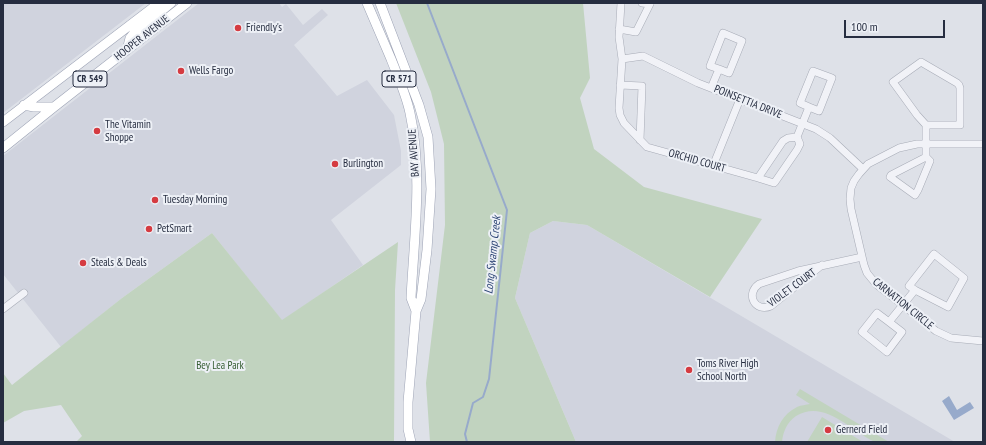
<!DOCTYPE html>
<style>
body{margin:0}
#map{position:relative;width:986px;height:445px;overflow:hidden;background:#dee1e8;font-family:"PT Sans Narrow",sans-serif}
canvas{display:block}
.frame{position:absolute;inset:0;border:4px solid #262d40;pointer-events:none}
.scale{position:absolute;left:844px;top:20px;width:101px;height:18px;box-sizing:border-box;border:2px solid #262d40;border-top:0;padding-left:5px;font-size:12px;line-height:14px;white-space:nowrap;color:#262d40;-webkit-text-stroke:3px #edf0f6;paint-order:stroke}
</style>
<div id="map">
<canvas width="986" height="445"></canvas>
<div class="frame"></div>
<div class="scale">100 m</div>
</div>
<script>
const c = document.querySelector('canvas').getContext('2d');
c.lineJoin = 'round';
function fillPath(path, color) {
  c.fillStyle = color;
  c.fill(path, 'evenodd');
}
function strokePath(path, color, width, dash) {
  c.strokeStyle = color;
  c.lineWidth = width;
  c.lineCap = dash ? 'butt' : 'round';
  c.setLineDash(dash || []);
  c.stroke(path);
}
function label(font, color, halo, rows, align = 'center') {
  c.font = font + ' "PT Sans Narrow",sans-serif';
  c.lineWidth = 4;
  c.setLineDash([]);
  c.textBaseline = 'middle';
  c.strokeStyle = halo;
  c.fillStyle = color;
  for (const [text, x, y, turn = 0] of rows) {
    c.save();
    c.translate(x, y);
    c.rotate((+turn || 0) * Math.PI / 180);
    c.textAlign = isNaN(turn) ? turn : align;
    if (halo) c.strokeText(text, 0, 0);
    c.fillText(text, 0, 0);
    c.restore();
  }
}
fillPath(new Path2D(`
 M 3,3 L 146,3 L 3,113 Z
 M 199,3 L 279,3 L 282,7 L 286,4 L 303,25 L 322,9 L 328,15 L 294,45 L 337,96 L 367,80 L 394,115 L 401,151 L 401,165 L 331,220 L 363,265 L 282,321 L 212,233 L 122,298 L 61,347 L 3,274 L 3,156 Z
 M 553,221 L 587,225 L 955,442 L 576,442 L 515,298 L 530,233 Z`), '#d0d3de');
fillPath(new Path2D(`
 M 396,3 L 583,3 L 590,78 L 580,98 L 594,149 L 644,187 L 762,219 L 710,297 L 587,225 L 553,221 L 530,233 L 515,298 L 576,442 L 430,442 L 426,383 L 445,225 L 444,144 L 431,92 Z
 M 212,233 L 282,320 L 398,242 L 395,290 L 394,442 L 76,442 L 82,436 L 61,405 L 24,411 L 3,423 L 3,373 L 12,385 L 122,298 Z
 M 800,389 L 889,442 C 884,442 878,443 873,441 C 850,430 824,399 796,416 C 787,422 783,432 782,442 L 775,442 C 776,427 783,414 797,407 C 801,405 806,405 810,404 L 796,395 Z
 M 822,417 L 863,442 L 807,442 Z`), '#c1d3bf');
fillPath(new Path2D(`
 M 949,396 L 957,410 L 970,402 L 974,408 L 954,420 L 942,401 Z`), '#97aacb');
strokePath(new Path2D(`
 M 427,3 L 507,210 L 489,379 L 483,397 L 473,403 L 465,434 L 467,442`), '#97aacb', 2);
const minor = new Path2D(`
 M 621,3 L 619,37 L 622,59 L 619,108 L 620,115 L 624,123 L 647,147 L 758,178 L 783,141 L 788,138 L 797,137 L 809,107 L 800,103 L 813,71 L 832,78 L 819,111 L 809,107
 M 619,29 L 636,32 L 650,4 L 642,3
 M 622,59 L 643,56 L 698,83 L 816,129 L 830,138 L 863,169
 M 620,85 L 642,86 L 640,140
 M 711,88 L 719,69 L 710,66 L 723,33 L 742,41 L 729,73 L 719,69
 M 926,125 L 960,125 L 960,88 L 959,85 L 957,83 L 921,62 L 893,82 L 917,115 L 926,125 L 926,157 L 891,175 L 890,177 L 915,195 L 918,190 L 930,161 L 926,157
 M 983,144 L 917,144 L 899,148 L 868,164 L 859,174 L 854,181 L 851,188 L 850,199 L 851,209 L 864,265 L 867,273 L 876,284 L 936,331 L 951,338 L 983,341
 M 713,166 L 740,99
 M 758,178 L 774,183 L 775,182 L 797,150 L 800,144 L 797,137
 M 822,265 L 771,306 C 755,313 745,294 759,284 L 798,271 L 862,257
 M 3,309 L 24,293
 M 889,322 L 902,332 L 887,352 L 862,332 L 877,313 L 889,322 L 915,290 L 909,286 L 934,254 L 964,278 L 948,307 L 915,290`);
const major = new Path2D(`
 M 367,3 C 375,22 383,40 391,59 C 398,77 406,94 410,113 C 423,173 414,238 411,298 L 416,311
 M 380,3 L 419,105 L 428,137 L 431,189 L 427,250 L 421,299 L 416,311 L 408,402 L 408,429 L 411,442
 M 127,50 L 130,38 L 134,33 L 171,3
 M 24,105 L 34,107 L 54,107
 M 3,122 L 159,3
 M 3,148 L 54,107 L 187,3`);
strokePath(minor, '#a7abb6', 8);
strokePath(major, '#9da3b5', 10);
strokePath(minor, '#f1f2f7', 7);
strokePath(major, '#fff', 9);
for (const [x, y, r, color] of [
 [238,28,4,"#d53b41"],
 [181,71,4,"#d53b41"],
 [97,131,4,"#d53b41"],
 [335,164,4,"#d53b41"],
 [155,200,4,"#d53b41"],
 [149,229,4,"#d53b41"],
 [83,263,4,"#d53b41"],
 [689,370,4,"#d53b41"],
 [828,430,4,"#d53b41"]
]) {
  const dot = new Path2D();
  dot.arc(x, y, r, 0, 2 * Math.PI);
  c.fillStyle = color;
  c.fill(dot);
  strokePath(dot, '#edf0f6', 1.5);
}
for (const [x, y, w] of [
 [90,79,34],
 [399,79,34]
]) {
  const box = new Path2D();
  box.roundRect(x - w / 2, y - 8, w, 16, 3);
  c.fillStyle = '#edf0f6';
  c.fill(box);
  strokePath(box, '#262d40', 1);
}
label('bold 10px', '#262d40', null, [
 ["CR 549",90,79],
 ["CR 571",399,79]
]);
label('11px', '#262d40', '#edf0f6', [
 ["Friendly's",246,28],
 ["Wells Fargo",189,71],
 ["The Vitamin",105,125],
 ["Shoppe",105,138],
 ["Burlington",343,164],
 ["Tuesday Morning",163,200],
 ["PetSmart",157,229],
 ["Steals & Deals",91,263],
 ["Toms River High",697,364],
 ["School North",697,377],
 ["Gernerd Field",836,430]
], 'left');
label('11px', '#262d40', '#edf0f6', [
 ["HOOPER AVENUE",142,38,-38],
 ["POINSETTIA DRIVE",748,102,22],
 ["BAY AVENUE",414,153,-94],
 ["ORCHID COURT",697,161,16],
 ["VIOLET COURT",792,288,-36],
 ["CARNATION CIRCLE",903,304,39]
]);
label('11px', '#365d33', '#edf0f6', [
 ["Bey Lea Park",220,366]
]);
label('italic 12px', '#2e4676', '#edf0f6', [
 ["Long Swamp Creek",493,255,-84]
]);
</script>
